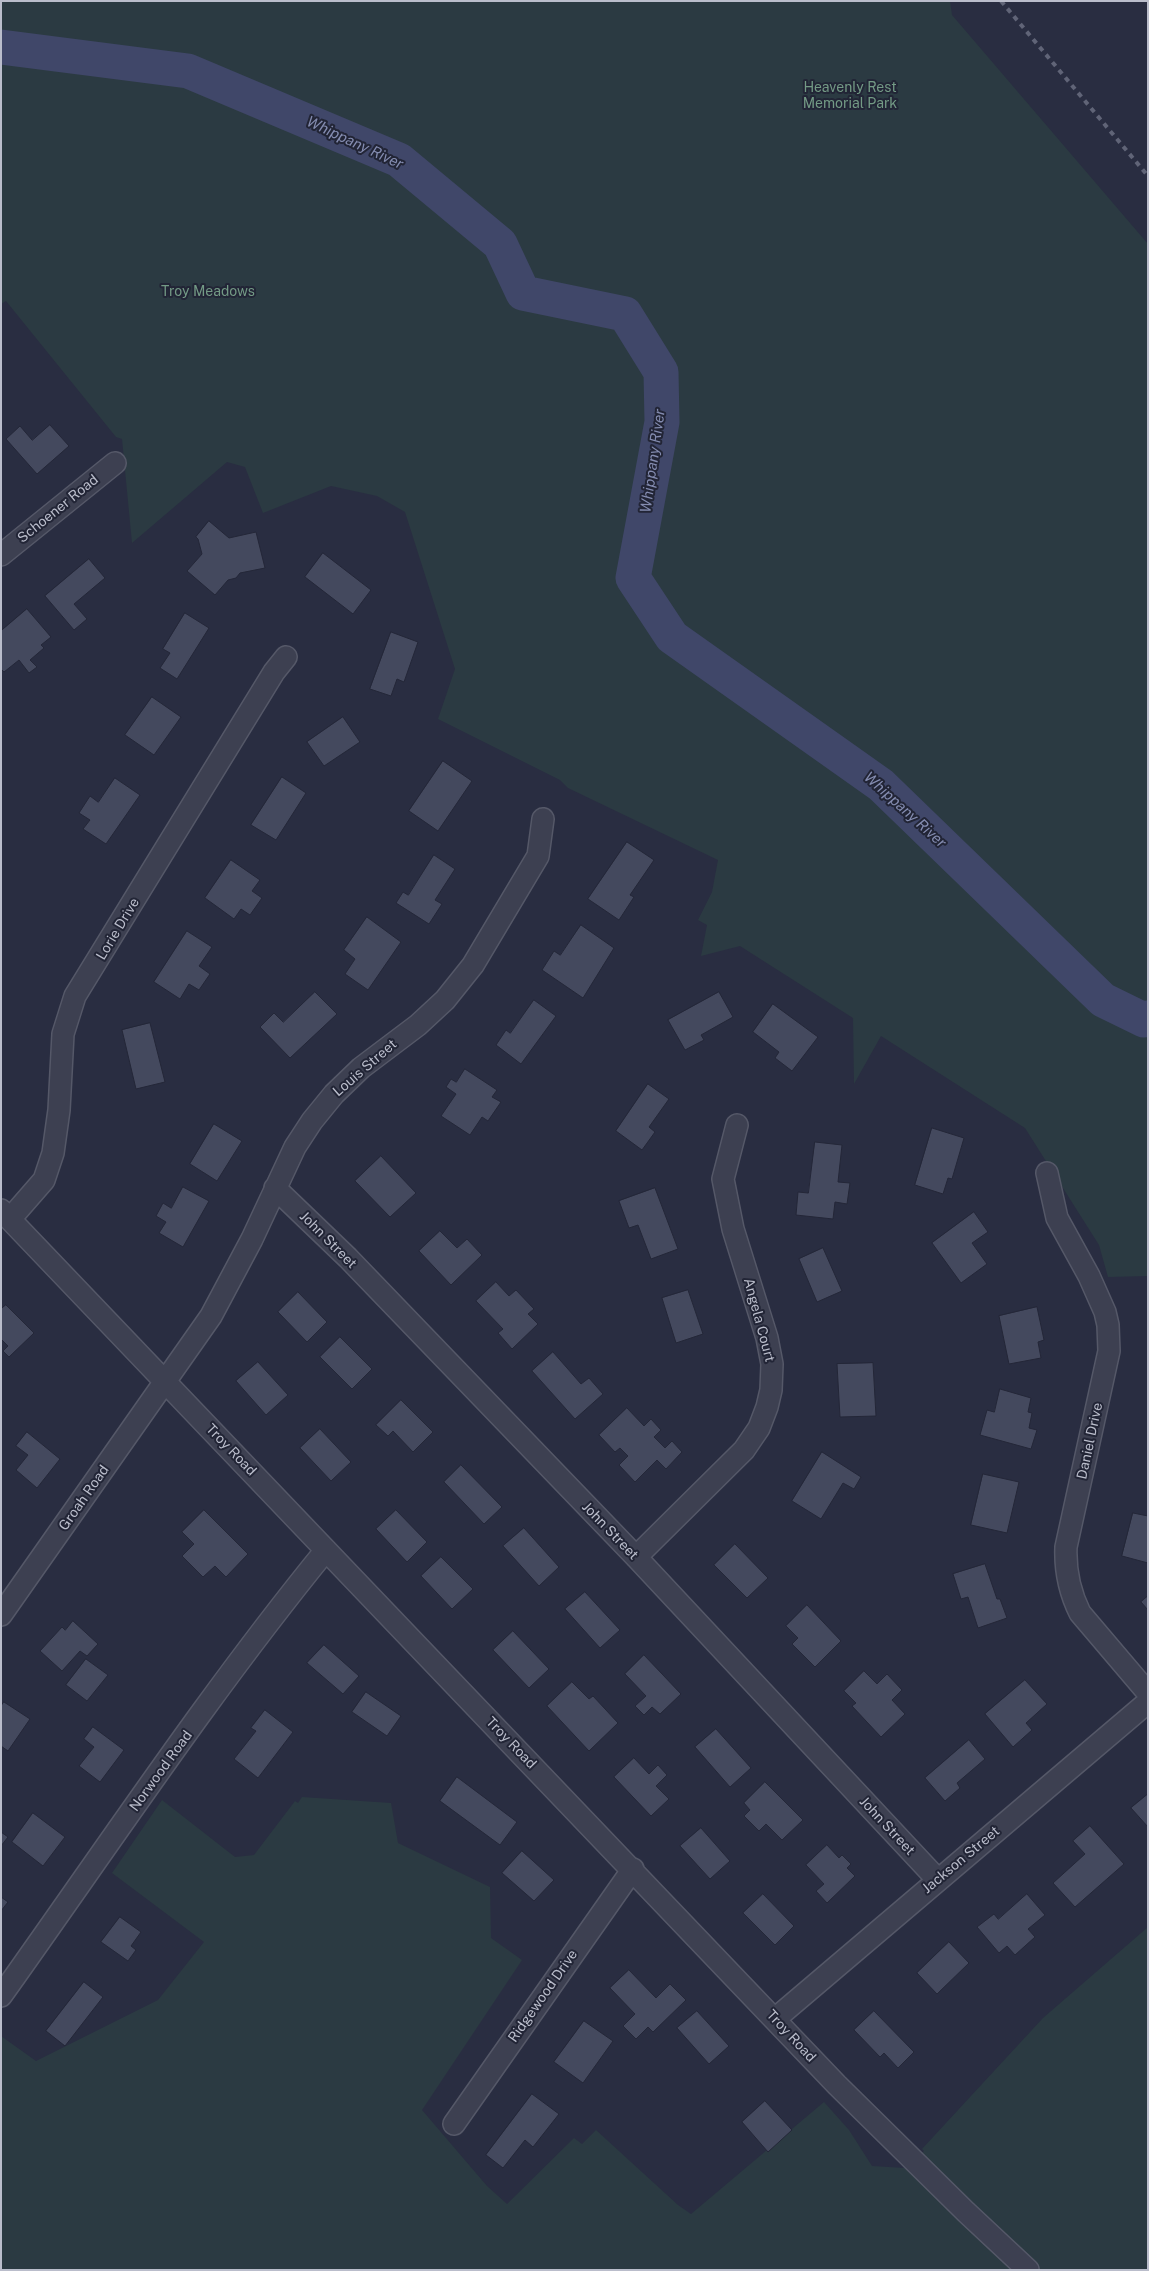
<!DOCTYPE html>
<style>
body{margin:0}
#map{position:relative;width:1149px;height:2271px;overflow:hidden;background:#292d41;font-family:"Public Sans",sans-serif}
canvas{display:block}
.frame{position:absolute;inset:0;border:2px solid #babdcb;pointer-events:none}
</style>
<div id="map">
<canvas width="1149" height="2271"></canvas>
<div class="frame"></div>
</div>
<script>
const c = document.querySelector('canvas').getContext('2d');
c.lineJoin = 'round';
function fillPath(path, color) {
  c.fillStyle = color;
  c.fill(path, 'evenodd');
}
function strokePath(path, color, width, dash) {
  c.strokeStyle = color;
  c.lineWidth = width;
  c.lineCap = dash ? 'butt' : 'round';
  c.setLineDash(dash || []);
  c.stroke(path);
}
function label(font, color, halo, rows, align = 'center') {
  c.font = font + ' "Public Sans",sans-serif';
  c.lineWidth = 4;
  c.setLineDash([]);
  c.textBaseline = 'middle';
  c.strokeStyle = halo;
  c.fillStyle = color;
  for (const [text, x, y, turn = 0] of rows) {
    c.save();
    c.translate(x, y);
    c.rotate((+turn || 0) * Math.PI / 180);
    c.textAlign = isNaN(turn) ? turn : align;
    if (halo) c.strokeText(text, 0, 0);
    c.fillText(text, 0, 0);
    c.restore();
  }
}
fillPath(new Path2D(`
 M 1,1 L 950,1 L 952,15 L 1148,244 L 1148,1276 L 1108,1277 L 1099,1245 L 1025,1128 L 881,1036 L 854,1084 L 853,1018 L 740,946 L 701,956 L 707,925 L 698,920 L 712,892 L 718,860 L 568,788 L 560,780 L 438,719 L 455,669 L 405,512 L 377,496 L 331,486 L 263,513 L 245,467 L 227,462 L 132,543 L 122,439 L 116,437 L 6,301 L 1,304 Z
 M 302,1797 L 391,1803 L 398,1843 L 490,1887 L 491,1938 L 522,1960 L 422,2110 L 487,2186 L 507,2204 L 574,2138 L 582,2144 L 596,2130 L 678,2205 L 691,2214 L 824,2102 L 849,2130 L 872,2166 L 905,2168 L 924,2151 L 922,2149 L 1043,2018 L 1148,1927 L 1148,2270 L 1,2270 L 1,2036 L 36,2061 L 158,2000 L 204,1942 L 112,1873 L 162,1800 L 235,1857 L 254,1855 L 295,1801 L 298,1803 Z`), '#2b3a42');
strokePath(new Path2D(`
 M 1,47 L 188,71 L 399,160 L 500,244 L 523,293 L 625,314 L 661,372 L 662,422 L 633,578 L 672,637 L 881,785 L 1103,1000 L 1144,1020 L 1148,1018`), '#404769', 35);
const building = new Path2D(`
 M 50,425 L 69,446 L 37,474 L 6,439 L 20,426 L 32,440 Z
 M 209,521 L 229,538 L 256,532 L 265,568 L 240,573 L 236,578 L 228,580 L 215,595 L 187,571 L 202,554 L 198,539 L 196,537 Z
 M 323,553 L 371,590 L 353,614 L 305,577 Z
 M 89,559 L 105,578 L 74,604 L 87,619 L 74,630 L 45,596 Z
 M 27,609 L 51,637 L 41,645 L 44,648 L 30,660 L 37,667 L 29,673 L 19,660 L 4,672 L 1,669 L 1,631 Z
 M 185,613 L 209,628 L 177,679 L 160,668 L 170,653 L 163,649 Z
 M 391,632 L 418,642 L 404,682 L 397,679 L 391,696 L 370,689 Z
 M 152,697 L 181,717 L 154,755 L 125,735 Z
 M 343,717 L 360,742 L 324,766 L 307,742 Z
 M 443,761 L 472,781 L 438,831 L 409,811 Z
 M 282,777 L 306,793 L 276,840 L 251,825 Z
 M 115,778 L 140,795 L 106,844 L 83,829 L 90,820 L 79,813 L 90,796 L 98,802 Z
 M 627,842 L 654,860 L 630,895 L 634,897 L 619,920 L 588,899 Z
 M 434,855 L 455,869 L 435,900 L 442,904 L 429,924 L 396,903 L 403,892 L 408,895 Z
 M 231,860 L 260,880 L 252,891 L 262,898 L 250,915 L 241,909 L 234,919 L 205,898 Z
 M 367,917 L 401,942 L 368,990 L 345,974 L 355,959 L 344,950 Z
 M 581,925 L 614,948 L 583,998 L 542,970 L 554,951 L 560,955 Z
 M 187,931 L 212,947 L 199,966 L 210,974 L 199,990 L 189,984 L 180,999 L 154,982 Z
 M 315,992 L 337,1014 L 290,1058 L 260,1027 L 274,1013 L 283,1022 Z
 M 719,992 L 733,1017 L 701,1035 L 704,1040 L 685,1050 L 668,1020 Z
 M 534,1000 L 556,1016 L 521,1064 L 496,1045 L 506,1030 L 510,1033 Z
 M 773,1004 L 818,1037 L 792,1071 L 775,1058 L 779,1052 L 753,1032 Z
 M 150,1023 L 165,1082 L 136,1089 L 122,1030 Z
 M 465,1069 L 497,1090 L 492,1097 L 501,1102 L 488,1121 L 482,1117 L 470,1135 L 441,1116 L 456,1094 L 446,1087 L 451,1079 L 456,1082 Z
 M 648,1084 L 669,1099 L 649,1127 L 655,1132 L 642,1150 L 616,1131 Z
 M 214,1124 L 242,1141 L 217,1181 L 190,1164 Z
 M 932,1128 L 964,1138 L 952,1179 L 948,1178 L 943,1194 L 915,1185 Z
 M 815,1142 L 842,1145 L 838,1182 L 850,1183 L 847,1204 L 835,1202 L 833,1219 L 796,1215 L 798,1192 L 808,1193 Z
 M 381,1156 L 416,1193 L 390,1217 L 355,1181 Z
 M 183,1187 L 209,1201 L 183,1247 L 159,1233 L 166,1222 L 156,1216 L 163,1203 L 171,1208 Z
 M 655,1188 L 678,1249 L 651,1259 L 638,1225 L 629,1228 L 619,1201 Z
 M 974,1212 L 988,1232 L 972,1243 L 987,1264 L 961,1283 L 932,1243 Z
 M 440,1231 L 457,1248 L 467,1239 L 482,1255 L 451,1285 L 419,1251 Z
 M 823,1248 L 842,1291 L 817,1302 L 799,1259 Z
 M 496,1282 L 509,1296 L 516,1290 L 534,1309 L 528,1314 L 538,1324 L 512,1349 L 498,1333 L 503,1329 L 476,1301 Z
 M 688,1290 L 703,1334 L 676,1343 L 662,1298 Z
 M 298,1292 L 327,1322 L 307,1342 L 278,1312 Z
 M 6,1305 L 34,1333 L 9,1357 L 3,1351 L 8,1346 L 1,1339 L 1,1309 Z
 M 1037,1307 L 1044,1340 L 1038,1342 L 1041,1358 L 1009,1364 L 999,1316 Z
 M 340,1337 L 372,1369 L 352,1389 L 320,1357 Z
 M 553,1352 L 581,1384 L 589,1378 L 603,1394 L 575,1419 L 532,1371 Z
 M 258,1362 L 288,1395 L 266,1415 L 236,1381 Z
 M 873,1363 L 876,1416 L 840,1417 L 837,1364 Z
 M 1000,1389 L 1031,1398 L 1028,1412 L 1032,1413 L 1029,1428 L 1037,1430 L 1031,1449 L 980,1435 L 987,1410 L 994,1412 Z
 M 401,1400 L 433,1432 L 413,1452 L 393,1431 L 388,1436 L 376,1425 Z
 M 627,1408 L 644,1426 L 651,1419 L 661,1430 L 654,1437 L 665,1448 L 672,1441 L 682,1452 L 666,1469 L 657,1460 L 635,1482 L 619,1465 L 628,1456 L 620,1448 L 615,1452 L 599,1435 Z
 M 320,1429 L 351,1462 L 331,1481 L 300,1448 Z
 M 27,1432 L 60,1459 L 37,1488 L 16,1470 L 28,1455 L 16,1446 Z
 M 822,1452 L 861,1477 L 854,1489 L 843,1483 L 821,1519 L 792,1501 Z
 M 461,1465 L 502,1507 L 484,1524 L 444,1482 Z
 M 983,1474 L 1019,1482 L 1007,1533 L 971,1525 Z
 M 204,1510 L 248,1554 L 226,1577 L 215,1566 L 203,1577 L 182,1556 L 194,1544 L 182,1532 Z
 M 396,1510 L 427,1542 L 407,1562 L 376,1529 Z
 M 1133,1513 L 1148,1516 L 1148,1563 L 1122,1556 Z
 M 524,1528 L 559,1567 L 539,1586 L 503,1546 Z
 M 735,1544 L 768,1578 L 747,1598 L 714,1565 Z
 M 441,1557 L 473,1589 L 452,1609 L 421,1576 Z
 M 985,1564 L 997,1599 L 1000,1599 L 1007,1618 L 978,1628 L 968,1597 L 961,1599 L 953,1574 Z
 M 585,1592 L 620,1630 L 600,1648 L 565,1609 Z
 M 1148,1596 L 1148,1610 L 1141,1602 Z
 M 807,1605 L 841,1641 L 815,1667 L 792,1644 L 798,1638 L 786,1626 Z
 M 73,1621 L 98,1644 L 87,1656 L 80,1651 L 62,1671 L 40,1651 L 62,1627 L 65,1630 Z
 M 513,1631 L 549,1669 L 529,1688 L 493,1650 Z
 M 324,1645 L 359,1676 L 343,1694 L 307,1663 Z
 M 644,1655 L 681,1694 L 660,1714 L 652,1707 L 644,1715 L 635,1706 L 646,1696 L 625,1674 Z
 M 86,1659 L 108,1675 L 87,1701 L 66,1685 Z
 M 864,1671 L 877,1684 L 887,1674 L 902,1690 L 892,1700 L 905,1714 L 881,1737 L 852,1706 L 856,1703 L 844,1691 Z
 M 1025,1680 L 1047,1704 L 1026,1723 L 1032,1730 L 1013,1747 L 985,1714 Z
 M 572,1682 L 589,1699 L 593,1696 L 618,1723 L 589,1751 L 547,1706 Z
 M 366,1692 L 401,1716 L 387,1736 L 352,1712 Z
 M 4,1702 L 30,1719 L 8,1751 L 1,1746 L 1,1706 Z
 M 265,1710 L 293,1732 L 258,1778 L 234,1759 L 256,1731 L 251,1728 Z
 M 93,1727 L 124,1750 L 100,1782 L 79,1766 L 94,1747 L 84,1739 Z
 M 716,1729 L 751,1768 L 730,1787 L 695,1747 Z
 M 969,1740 L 985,1759 L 957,1783 L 960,1788 L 945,1801 L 925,1778 Z
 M 634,1758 L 649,1774 L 658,1765 L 667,1775 L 656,1786 L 669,1799 L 651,1816 L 614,1777 Z
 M 457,1777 L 517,1822 L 500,1845 L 440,1801 Z
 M 765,1782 L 803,1820 L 782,1840 L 766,1824 L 759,1831 L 744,1816 L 750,1810 L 744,1803 Z
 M 1148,1794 L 1148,1827 L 1131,1808 Z
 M 33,1813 L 65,1837 L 43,1866 L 12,1842 Z
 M 1090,1826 L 1124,1864 L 1075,1907 L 1053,1883 L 1085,1854 L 1073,1841 Z
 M 701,1828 L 730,1861 L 710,1879 L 680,1846 Z
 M 1,1832 L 8,1837 L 1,1846 Z
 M 827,1845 L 839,1858 L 842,1855 L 851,1864 L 847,1868 L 855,1876 L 827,1903 L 816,1891 L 824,1884 L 806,1865 Z
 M 522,1851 L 554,1880 L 534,1901 L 502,1873 Z
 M 763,1894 L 794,1926 L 775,1945 L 743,1913 Z
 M 1027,1894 L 1045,1915 L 1028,1929 L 1035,1937 L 1015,1955 L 1007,1946 L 999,1953 L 977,1927 L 994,1914 L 998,1919 Z
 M 1,1897 L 8,1902 L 1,1911 Z
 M 120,1917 L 141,1932 L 131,1946 L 136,1950 L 128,1961 L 101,1942 Z
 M 949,1942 L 969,1963 L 937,1994 L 917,1973 Z
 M 629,1970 L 656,1998 L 670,1984 L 686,2000 L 653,2032 L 648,2027 L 636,2039 L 623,2026 L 635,2014 L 610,1988 Z
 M 84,1982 L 103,1997 L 65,2046 L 46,2031 Z
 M 697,2011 L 729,2046 L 709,2064 L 677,2028 Z
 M 874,2011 L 914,2052 L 898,2068 L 884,2053 L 880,2057 L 854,2030 Z
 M 584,2021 L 613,2041 L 583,2083 L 554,2062 Z
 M 532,2094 L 559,2114 L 533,2147 L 525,2140 L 503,2168 L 486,2155 Z
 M 765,2101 L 792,2130 L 768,2152 L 742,2122 Z`);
fillPath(building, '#44495e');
strokePath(building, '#242738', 1);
const minor = new Path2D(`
 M 1,555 L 115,463
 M 1047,1173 L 1057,1218 L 1089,1276 L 1105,1312 L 1108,1325 L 1109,1351 L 1066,1547 C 1065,1571 1069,1591 1080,1613 L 1148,1693
 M 275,1188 L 348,1258 L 636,1557 L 938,1880
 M 1,1210 L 837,2085 L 966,2212 L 1028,2270
 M 10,1219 L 44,1180 L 53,1153 L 59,1110 L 63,1034 L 75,996 L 274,672 L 286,657
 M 636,1557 L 744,1450 L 759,1428 L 767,1407 L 771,1390 L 772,1364 L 767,1338 L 733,1229 L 723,1179 L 737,1125
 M 1,1615 L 211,1316 L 252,1239 L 295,1147 L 312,1121 L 334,1094 L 361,1068 L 418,1025 L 445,1000 L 473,965 L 538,856 L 543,819
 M 1,1996 C 108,1846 210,1692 326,1550
 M 775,2019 L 1148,1702
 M 454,2124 L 633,1869`);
strokePath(minor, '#555868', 24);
strokePath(minor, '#3d4051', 21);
strokePath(new Path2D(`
 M 1001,1 L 1148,176`), '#606477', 4, [5, 5]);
label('14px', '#739a85', '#222536', [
 ["Heavenly Rest",850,88],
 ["Memorial Park",850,104],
 ["Troy Meadows",208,292]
]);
label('14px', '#babdcb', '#222536', [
 ["Schoener Road",58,509,-39],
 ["Lorie Drive",118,929,-59],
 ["Louis Street",365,1068,-41],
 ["John Street",328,1240,45],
 ["Angela Court",759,1320,75],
 ["Daniel Drive",1090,1441,-78],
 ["Troy Road",231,1450,46],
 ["Groah Road",84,1498,-55],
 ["John Street",610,1531,46],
 ["Troy Road",511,1743,46],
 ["Norwood Road",161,1771,-54],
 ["John Street",887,1826,47],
 ["Jackson Street",961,1860,-40],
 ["Ridgewood Drive",543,1996,-55],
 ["Troy Road",791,2036,47]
]);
label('italic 15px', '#848cb0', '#222536', [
 ["Whippany River",355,143,25],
 ["Whippany River",653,461,-82],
 ["Whippany River",905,810,42]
]);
</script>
